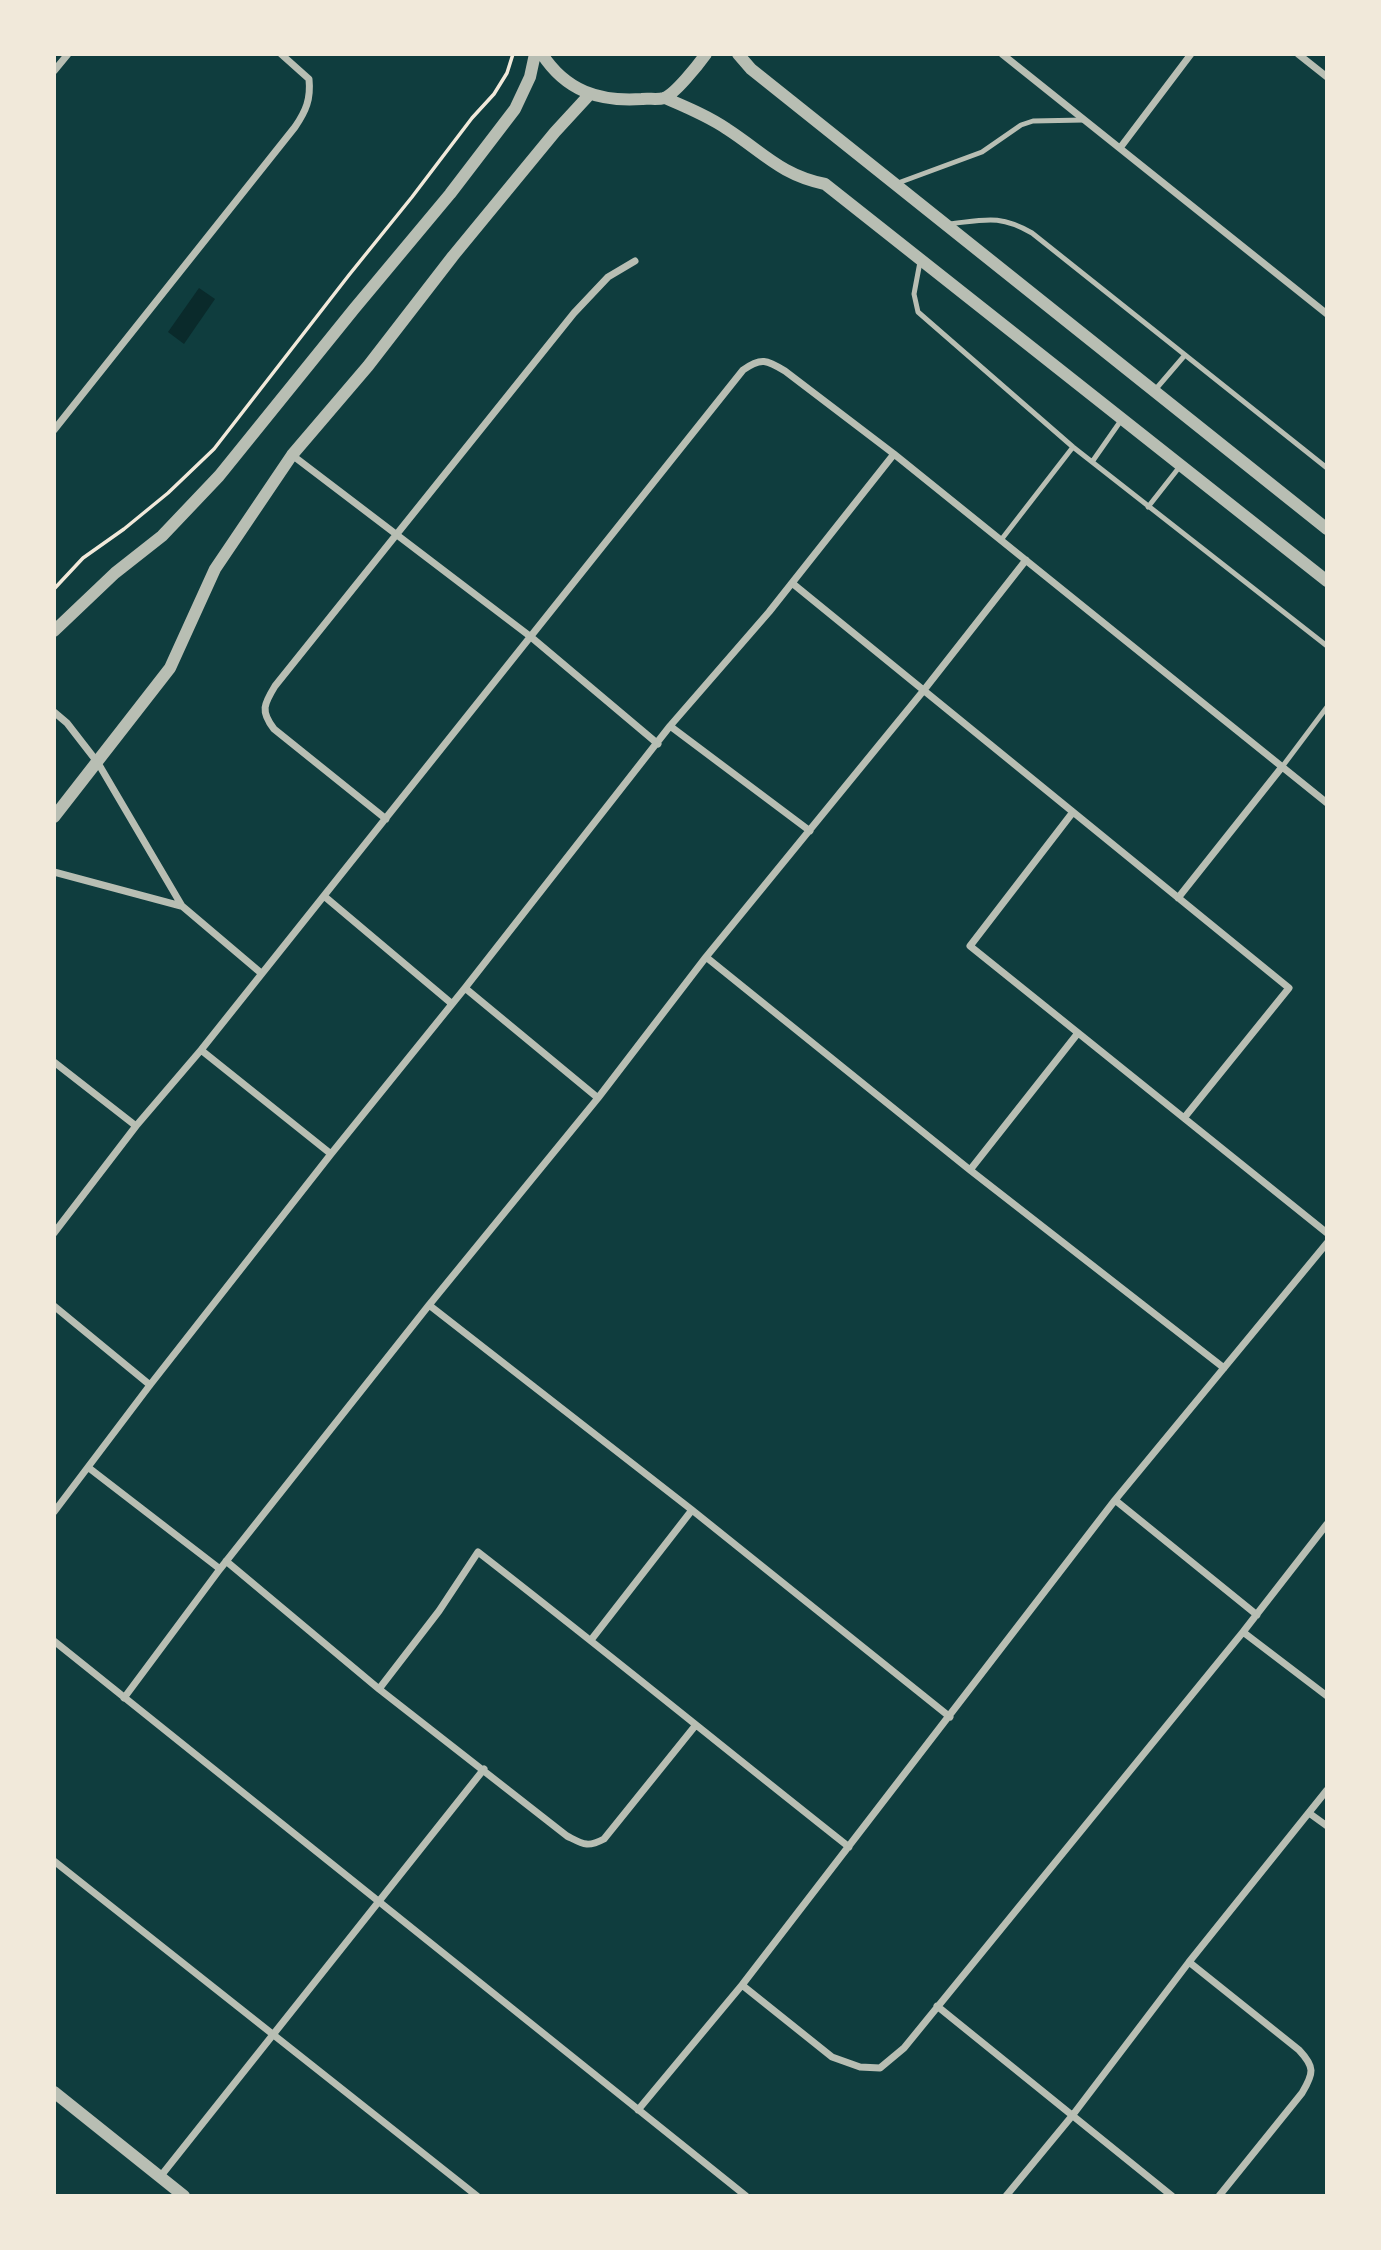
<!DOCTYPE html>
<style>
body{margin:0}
#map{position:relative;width:1381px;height:2250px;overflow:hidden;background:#0f3d3e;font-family:"Golos Text",sans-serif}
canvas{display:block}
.frame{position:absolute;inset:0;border:56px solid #f1e9da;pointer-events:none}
</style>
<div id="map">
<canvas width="1381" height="2250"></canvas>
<div class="frame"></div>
</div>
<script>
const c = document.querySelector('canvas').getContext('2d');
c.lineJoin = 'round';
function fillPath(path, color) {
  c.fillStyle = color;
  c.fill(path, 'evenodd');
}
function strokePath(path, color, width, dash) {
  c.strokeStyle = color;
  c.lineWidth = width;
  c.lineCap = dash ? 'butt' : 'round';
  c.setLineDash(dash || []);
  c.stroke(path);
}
fillPath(new Path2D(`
 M 199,288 L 215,299 L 184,344 L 168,332 Z`), '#0a2a2b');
strokePath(new Path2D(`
 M 54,589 L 83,558 L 124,529 L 168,493 L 214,449 L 349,275 L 412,197 L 472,118 L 494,94 L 507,73 L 513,54`), '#f1e9da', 3.5);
strokePath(new Path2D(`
 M 898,183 L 982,152 L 1021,125 L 1033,121 L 1084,120
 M 949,224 C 985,220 999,214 1032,233 L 1327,468
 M 920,262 L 914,294 L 918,312 L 1073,447 L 1327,646
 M 1155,390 L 1185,355
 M 1092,462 L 1122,419
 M 1148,507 L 1181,465
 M 1001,540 L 1073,447
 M 1282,767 L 1327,707`), '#b8beb3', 5);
strokePath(new Path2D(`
 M 1002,54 L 1327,314
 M 1298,54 L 1327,77
 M 54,71 L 68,54
 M 1120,148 L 1191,54
 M 54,430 L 295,127 C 306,111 311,99 309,79 L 281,54
 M 292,455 L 531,637 L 658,744
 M 792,583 L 1289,988 L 1184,1118
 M 54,712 L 67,723 L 98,763 L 182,906 L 261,973
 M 670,726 L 810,831
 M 1073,812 L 970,946 L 1327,1233
 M 386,819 L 274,729 C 260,711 264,704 275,686 L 574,313 L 608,277 L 635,261
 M 54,872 L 181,906
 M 324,896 L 451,1003
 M 1178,898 L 1282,767
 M 706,957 L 970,1170 L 1224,1368
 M 465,988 L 598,1098
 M 201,1050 L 331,1154
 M 54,1062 L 136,1126
 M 970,1170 L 1078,1033
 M 54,1233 L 136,1126 L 201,1050 L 743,370 C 761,357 767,360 785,371 L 894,454 L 1327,803
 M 429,1305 L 692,1510 L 950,1717
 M 54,1306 L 150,1385
 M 89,1468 L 220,1569
 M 1115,1500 L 1257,1615
 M 54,1512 L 150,1385 L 331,1154 L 465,988 L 670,726 L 769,612 L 894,454
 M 226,1561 L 379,1689 L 567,1836 C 583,1844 587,1848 604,1839 L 695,1726
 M 1243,1632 L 1327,1696
 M 591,1640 L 692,1510
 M 54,1641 L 746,2196
 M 379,1689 L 439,1611 L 478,1552 C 603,1649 725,1749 849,1847
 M 124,1698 L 220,1569 L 429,1305 L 598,1098 L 706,957 L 924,690 L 1026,560
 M 1309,1813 L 1327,1826
 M 54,1861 L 477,2196
 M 1189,1962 L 1299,2050 C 1315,2067 1314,2073 1302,2093 L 1219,2196
 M 742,1985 L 832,2057 L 860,2067 L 880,2068 L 904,2048 L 1243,1632 L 1327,1524
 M 937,2006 L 1172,2196
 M 638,2110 L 742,1985 L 1115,1500 L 1327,1243
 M 160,2177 L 484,1769
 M 1006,2196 L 1072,2116 L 1189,1962 L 1327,1790`), '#b8beb3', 7);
strokePath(new Path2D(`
 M 542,54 C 566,91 599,102 642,99 C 648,98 658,100 664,98 C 675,94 698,65 706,54
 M 738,54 L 751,69 L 1327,529
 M 665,98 C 686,107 708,116 727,129 C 764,153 781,175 825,184 L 1327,581
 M 54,631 L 115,573 L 162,536 L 219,476 L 354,309 L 450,194 L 515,109 L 530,77 L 535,54
 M 54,817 L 170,668 L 215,569 L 292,455 L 368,366 L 453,256 L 555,132 L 590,94
 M 54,2092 L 184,2196`), '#b8beb3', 12);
</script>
